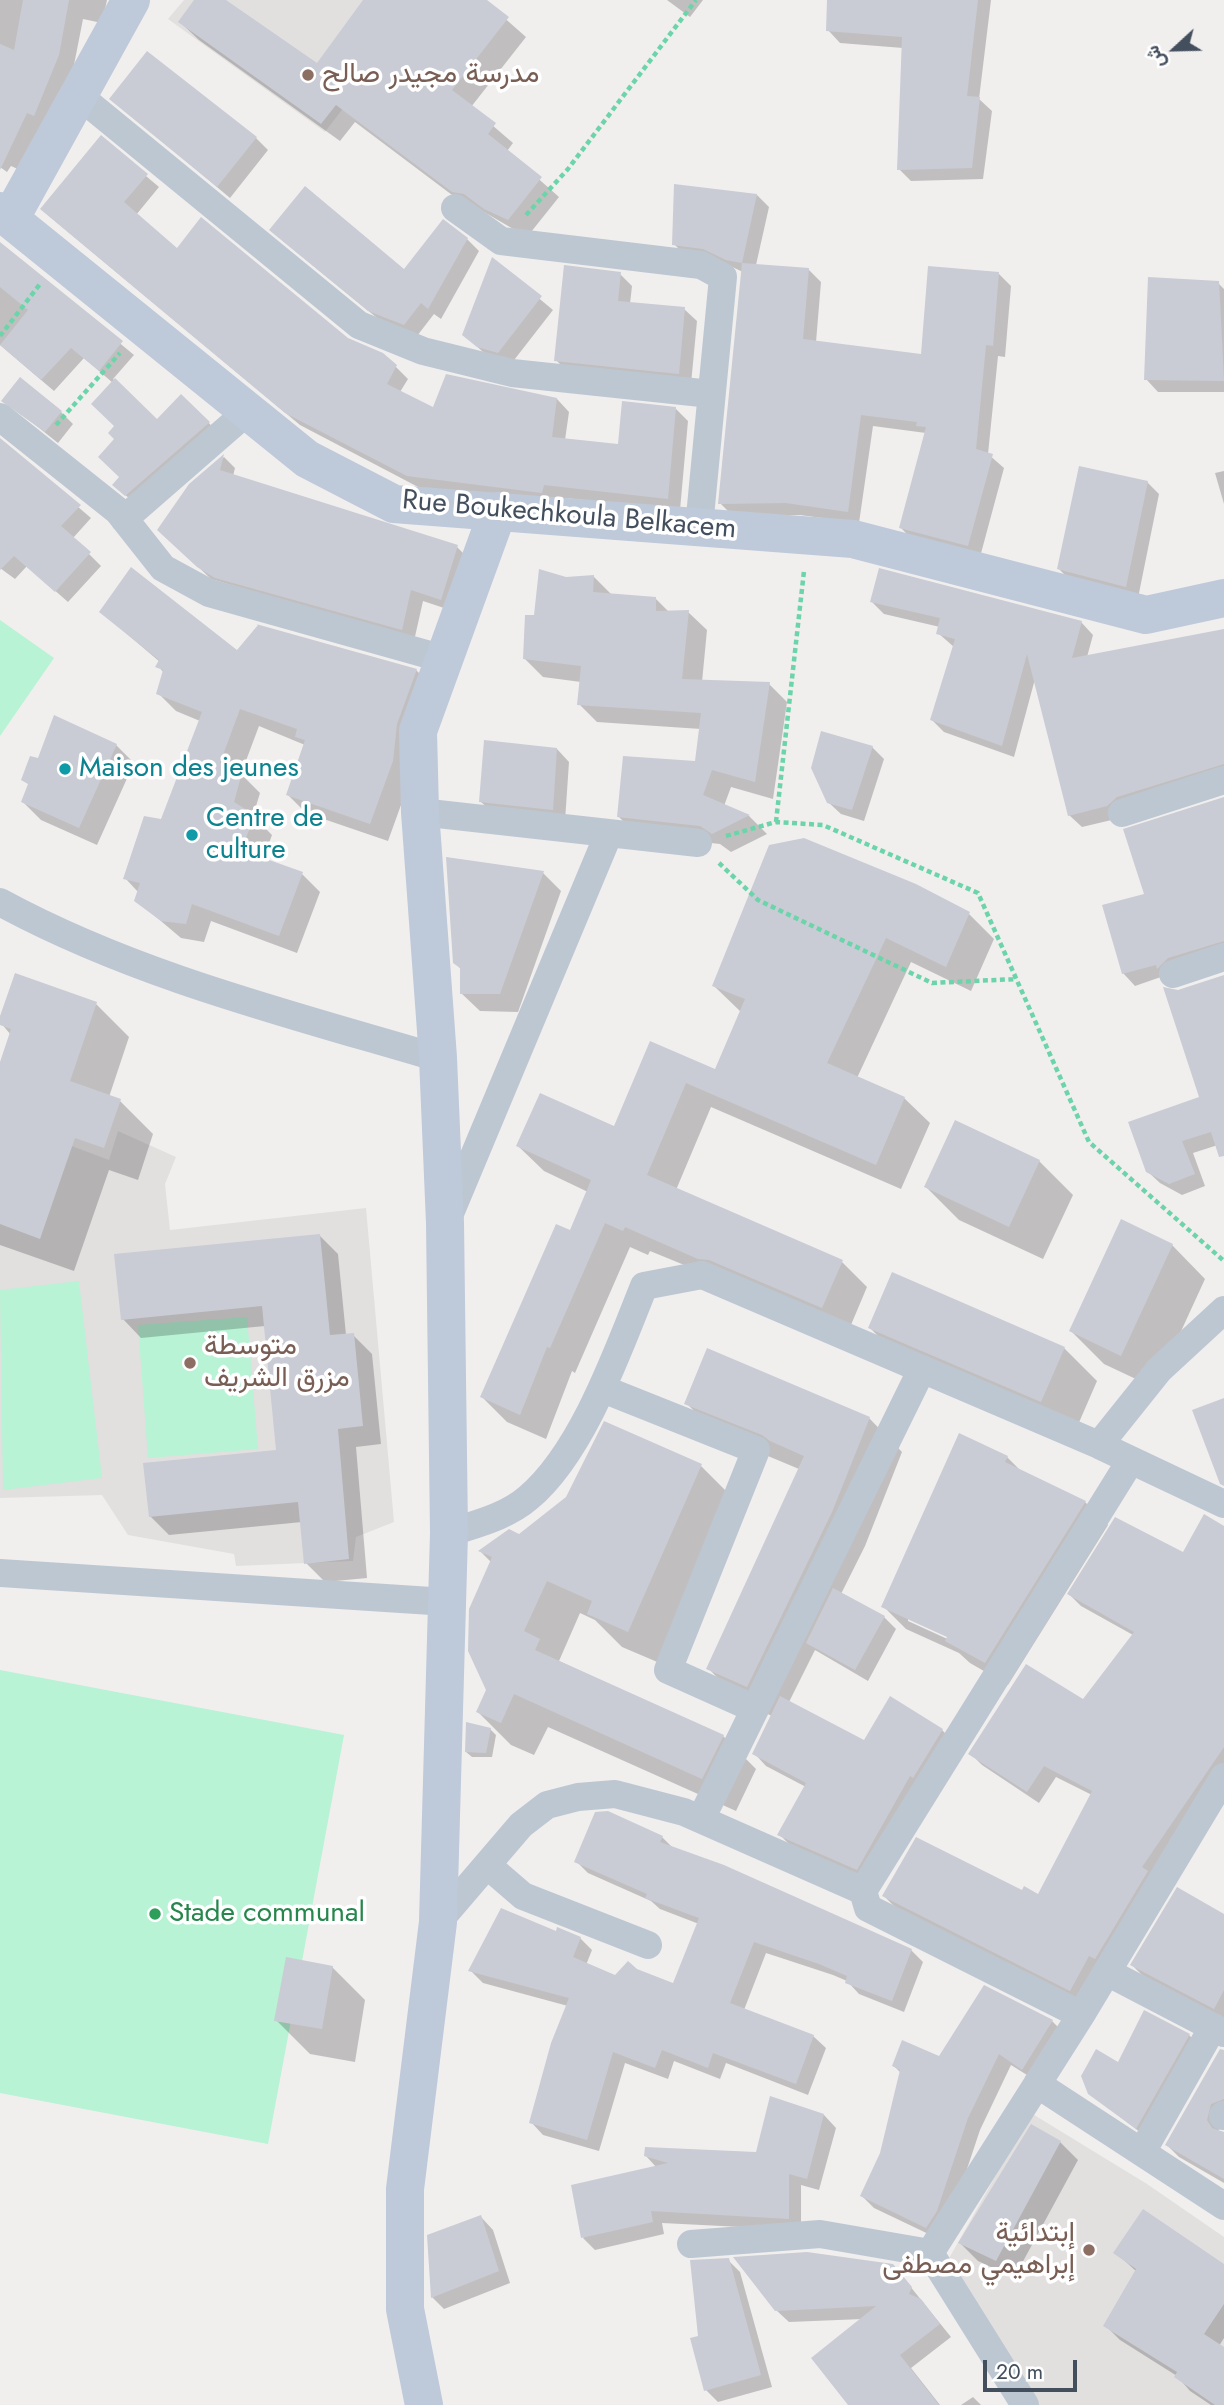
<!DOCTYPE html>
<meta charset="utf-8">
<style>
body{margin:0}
#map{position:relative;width:1224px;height:2405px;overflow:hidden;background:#f1eeee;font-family:Jost,Vazirmatn,sans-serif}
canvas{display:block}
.north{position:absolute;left:1140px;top:14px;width:70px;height:70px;-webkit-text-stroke:5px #fff;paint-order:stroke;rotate:248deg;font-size:19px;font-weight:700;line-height:28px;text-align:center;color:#444f5d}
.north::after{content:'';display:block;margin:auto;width:24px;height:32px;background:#444f5d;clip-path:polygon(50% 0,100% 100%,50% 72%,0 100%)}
.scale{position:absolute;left:983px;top:2360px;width:94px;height:32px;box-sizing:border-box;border:4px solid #444f5d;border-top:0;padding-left:9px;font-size:21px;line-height:24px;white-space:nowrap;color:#444f5d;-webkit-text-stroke:5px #fff;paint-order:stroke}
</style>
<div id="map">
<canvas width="1224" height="2405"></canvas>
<div class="north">ش</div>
<div class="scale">20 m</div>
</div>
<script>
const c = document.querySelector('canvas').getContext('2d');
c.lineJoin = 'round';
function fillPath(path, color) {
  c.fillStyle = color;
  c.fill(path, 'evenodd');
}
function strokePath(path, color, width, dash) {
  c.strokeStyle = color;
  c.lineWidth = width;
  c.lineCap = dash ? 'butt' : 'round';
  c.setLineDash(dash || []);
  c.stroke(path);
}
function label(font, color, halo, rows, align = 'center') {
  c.font = font + ' Jost,Vazirmatn,sans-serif';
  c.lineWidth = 7;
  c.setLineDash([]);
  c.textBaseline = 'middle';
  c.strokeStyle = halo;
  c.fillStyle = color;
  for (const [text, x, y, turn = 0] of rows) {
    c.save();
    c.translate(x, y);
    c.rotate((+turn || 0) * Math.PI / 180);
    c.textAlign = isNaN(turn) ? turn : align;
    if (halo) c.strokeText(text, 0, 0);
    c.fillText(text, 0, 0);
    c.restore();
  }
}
fillPath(new Path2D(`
 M 184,0 L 426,0 L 325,132 L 168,19 Z
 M 0,1119 L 109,1160 L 118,1131 L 176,1157 L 165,1184 L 170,1230 L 366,1208 L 394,1522 L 356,1537 L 353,1561 L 236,1566 L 234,1554 L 128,1535 L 102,1495 L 0,1498 Z
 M 1031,2113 L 1147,2184 L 1224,2237 L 1224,2405 L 1038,2405 L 947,2262 Z`), '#e2dfdf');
fillPath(new Path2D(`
 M 0,620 L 54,658 L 0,736 Z
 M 79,1281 L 102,1478 L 3,1490 L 0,1290 Z
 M 247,1317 L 258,1449 L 148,1458 L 138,1325 Z
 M 0,1670 L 344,1735 L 268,2144 L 0,2093 Z`), '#b7f3d4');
fillPath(new Path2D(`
 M 0,0 L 107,0 L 102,23 L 83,19 L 73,70 L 22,171 L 11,166 L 7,172 L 0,167 Z
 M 196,0 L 223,0 L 317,66 L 365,0 L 484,0 L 526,37 L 471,107 L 513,143 L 507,151 L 559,197 L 527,237 L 484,212 L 472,210 L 355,122 L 340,141 L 199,40 L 180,22 Z
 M 667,0 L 703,0 L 690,17 Z
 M 829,0 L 991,0 L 979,99 L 992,111 L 983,179 L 911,181 L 899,169 L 903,48 L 840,43 L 828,30 Z
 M 112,99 L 256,138 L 268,150 L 230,198 Z
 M 101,138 L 159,187 L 136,215 L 177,250 L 396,367 L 408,379 L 400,392 L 434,410 L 557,399 L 569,412 L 565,440 L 620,446 L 676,409 L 688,421 L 680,510 L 555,497 L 553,505 L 420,488 L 300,425 L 55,221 Z
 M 757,195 L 769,207 L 756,265 L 809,270 L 821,282 L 816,342 L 922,356 L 999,274 L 1011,286 L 1005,357 L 998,356 L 988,454 L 1004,468 L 980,557 L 913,540 L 901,528 L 926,433 L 873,426 L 859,523 L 800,515 L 732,515 L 720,503 L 743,272 L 717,260 L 686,256 L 674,244 Z
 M 467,239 L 479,251 L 441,319 L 434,314 L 417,336 L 382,322 L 283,241 L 404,272 Z
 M 0,244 L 134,355 L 113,379 L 157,422 L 181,396 L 221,435 L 139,507 L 114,485 L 121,477 L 113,383 L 84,358 L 54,391 L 0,345 Z
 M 493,260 L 553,310 L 511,364 L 491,359 L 464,335 Z
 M 620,274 L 632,286 L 630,304 L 684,309 L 697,321 L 691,384 L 568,372 L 556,360 Z
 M 1218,283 L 1224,289 L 1224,392 L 1158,392 L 1146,379 Z
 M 4,400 L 61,412 L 73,424 L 58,443 Z
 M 0,440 L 91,518 L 73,538 L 101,566 L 68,602 L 27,566 L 15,579 L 0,568 Z
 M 224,457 L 235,468 L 233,476 L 457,547 L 469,559 L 453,611 L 423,601 L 414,641 L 211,579 L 172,542 L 191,486 Z
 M 1224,471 L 1224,504 L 1215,473 Z
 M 1147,482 L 1159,494 L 1138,598 L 1071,581 L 1059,569 Z
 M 594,577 L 612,595 L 655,598 L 669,612 L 688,612 L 707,630 L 702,682 L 769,684 L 787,702 L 773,799 L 731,787 L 724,806 L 749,816 L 767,834 L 731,852 L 720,844 L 637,835 L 619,817 L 697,763 L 701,729 L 597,722 L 579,704 L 581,682 L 543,677 L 524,658 L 536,616 L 566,579 Z
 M 872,602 L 1081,622 L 1093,635 L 1087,657 L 1224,630 L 1224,778 L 1120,818 L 1082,827 L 1069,815 L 1035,679 L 1014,757 L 944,732 L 932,720 L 954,647 L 938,633 L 940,627 L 884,614 Z
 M 101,612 L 237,653 L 416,670 L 435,689 L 410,780 L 388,841 L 306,813 L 288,795 L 305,745 L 259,726 L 241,774 L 260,793 L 253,816 L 272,835 L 263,860 L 302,874 L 320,892 L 297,953 L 211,921 L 204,942 L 181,938 L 136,900 L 139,893 L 125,878 L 163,821 L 200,721 L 176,711 L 158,693 L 164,673 L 158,666 L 160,662 Z
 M 116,745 L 134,763 L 97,845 L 41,820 L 23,802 L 39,760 Z
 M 872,747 L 884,759 L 864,821 L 841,814 L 828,802 Z
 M 557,749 L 569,762 L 565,821 L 493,813 L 480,801 Z
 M 1224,799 L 1224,955 L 1135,986 L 1123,973 L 1146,895 Z
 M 543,873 L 561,891 L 518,1012 L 480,1011 L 461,993 L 462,970 L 455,963 Z
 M 969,914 L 994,939 L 971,991 L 911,962 L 857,1078 L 904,1098 L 930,1123 L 901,1189 L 711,1107 L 676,1190 L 842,1262 L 867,1287 L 848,1332 L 650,1251 L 648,1255 L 630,1247 L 575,1373 L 572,1371 L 546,1439 L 507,1422 L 482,1397 L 571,1232 L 588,1192 L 544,1171 L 518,1146 L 615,1129 L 651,1043 L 716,1072 L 741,1012 L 714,986 Z
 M 1224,976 L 1224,1143 L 1193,1153 L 1205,1186 L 1182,1195 L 1160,1183 L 1147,1171 L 1201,1098 L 1178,992 Z
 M 96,1004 L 129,1037 L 109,1097 L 120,1101 L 153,1134 L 138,1180 L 109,1170 L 74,1271 L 0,1245 L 0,1067 L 11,1035 L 0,1022 Z
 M 956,1122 L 1039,1161 L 1073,1195 L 1043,1259 L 959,1220 L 926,1187 Z
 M 319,1235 L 338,1254 L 346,1335 L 353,1335 L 372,1354 L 381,1444 L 356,1447 L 367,1578 L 325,1582 L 306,1563 L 302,1522 L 169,1535 L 150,1516 L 278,1452 L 265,1326 L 141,1338 L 123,1319 Z
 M 1172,1245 L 1205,1279 L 1155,1388 L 1104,1364 L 1071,1331 Z
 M 870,1328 L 1064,1348 L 1097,1381 L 1074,1434 L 903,1361 Z
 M 686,1403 L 869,1418 L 902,1452 L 865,1546 L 841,1594 L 884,1617 L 896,1629 L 868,1681 L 815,1650 L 789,1702 L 864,1742 L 942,1730 L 954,1742 L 869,1881 L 791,1846 L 779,1834 L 806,1787 L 766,1766 L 754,1753 L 772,1716 L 741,1702 L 708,1668 L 799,1469 L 720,1436 Z
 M 1007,1457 L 1021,1471 L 1085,1502 L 1108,1525 L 1008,1685 L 970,1663 L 959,1653 L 906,1629 L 883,1606 ZM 908,1617 L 956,1639 L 954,1642 L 908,1621 Z
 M 701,1466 L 734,1499 L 662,1664 L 622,1647 L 595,1620 L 580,1613 L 559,1661 L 723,1736 L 756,1769 L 736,1811 L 548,1727 L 534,1755 L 511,1745 L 478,1712 L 488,1690 L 491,1562 L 480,1551 Z
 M 1224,1528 L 1224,1779 L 1082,2002 L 896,1908 L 884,1896 L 1023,1892 L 1039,1896 L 1092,1795 L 1056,1777 L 1039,1803 L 982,1765 L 970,1753 L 1083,1701 L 1133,1635 L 1081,1606 L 1069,1594 L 1183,1555 Z
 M 490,1729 L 496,1735 L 492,1757 L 472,1757 L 466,1752 Z
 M 662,1837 L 674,1849 L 911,1950 L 923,1962 L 904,2012 L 859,1994 L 847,1981 L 833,1975 L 766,1953 L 744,2010 L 813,2036 L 826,2048 L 808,2095 L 726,2063 L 720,2079 L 674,2061 L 668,2079 L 625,2063 L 599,2151 L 543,2135 L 531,2122 L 568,2006 L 483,1983 L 471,1971 L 557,1933 L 580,1938 L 592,1950 L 586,1965 L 615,1977 L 636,1970 L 674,1985 L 699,1924 L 660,1909 L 651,1901 L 588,1873 L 576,1861 Z
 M 1224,1916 L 1224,2019 L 1144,1977 L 1132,1965 Z
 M 332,1967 L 365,2000 L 355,2062 L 310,2054 L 276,2020 Z
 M 985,1987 L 1052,2021 L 1064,2033 L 1035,2080 L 1011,2065 L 980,2130 L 949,2223 L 939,2239 L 874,2208 L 862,2196 L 881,2154 L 901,2073 L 894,2066 L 940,2058 Z
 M 1189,2035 L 1201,2047 L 1149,2139 L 1089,2093 L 1119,2065 Z
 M 1221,2050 L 1224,2050 L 1224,2116 L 1218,2132 L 1224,2133 L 1224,2183 L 1179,2157 L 1167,2145 Z
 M 824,2115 L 836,2128 L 819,2190 L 801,2185 L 801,2230 L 662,2223 L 664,2234 L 595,2250 L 583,2238 L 657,2168 L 646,2156 L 757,2154 Z
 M 1060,2142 L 1078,2160 L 1014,2278 L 978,2261 L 960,2243 Z
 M 481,2217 L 493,2230 L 510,2283 L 444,2309 L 432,2297 L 429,2236 Z
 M 1116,2253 L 1224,2267 L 1224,2338 L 1219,2346 L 1224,2349 L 1224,2405 L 1211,2405 L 1190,2391 L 1177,2376 L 1120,2340 L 1106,2326 L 1137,2272 Z
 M 728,2260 L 740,2272 L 772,2387 L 718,2402 L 706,2390 L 699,2337 Z
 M 893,2265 L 951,2337 L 911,2368 L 940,2405 L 850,2405 L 863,2319 L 789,2322 L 776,2310 Z
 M 973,2397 L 981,2405 L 961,2405 Z`), '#0003');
fillPath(new Path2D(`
 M 23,0 L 69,0 L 59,55 L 34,116 L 27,113 L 0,170 L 0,44 L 14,50 Z
 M 194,0 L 226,0 L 317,63 L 363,0 L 487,0 L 509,17 L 452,90 L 496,123 L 488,134 L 542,177 L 508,220 L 484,209 L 464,194 L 452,192 L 336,105 L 321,124 L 178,22 Z
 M 827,0 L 978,0 L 967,96 L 980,97 L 972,168 L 897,170 L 902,37 L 826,31 Z
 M 147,51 L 257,137 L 217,187 L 109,99 Z
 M 101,135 L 148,174 L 124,202 L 177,248 L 201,217 L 348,338 L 383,353 L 397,365 L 387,384 L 433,407 L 446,374 L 557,398 L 552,437 L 618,444 L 622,401 L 676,407 L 668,499 L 544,485 L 542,493 L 407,476 L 285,413 L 40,209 Z
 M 674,184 L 757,194 L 742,263 L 726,260 L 703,249 L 672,245 Z
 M 305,186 L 404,269 L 443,219 L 468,238 L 428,309 L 421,303 L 404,325 L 368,311 L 269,230 Z
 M 0,242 L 123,341 L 99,371 L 71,348 L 41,380 L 0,345 L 28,310 L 0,287 Z
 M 492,257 L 542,296 L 498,353 L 477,347 L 462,335 Z
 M 742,263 L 809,268 L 803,339 L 921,354 L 928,266 L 999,272 L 993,346 L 986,345 L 976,449 L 993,454 L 968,546 L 899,528 L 926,427 L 916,426 L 917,422 L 861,415 L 848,512 L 786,503 L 718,504 Z
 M 564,265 L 621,272 L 618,301 L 685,307 L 679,374 L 554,361 Z
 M 1148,277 L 1219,281 L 1224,381 L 1144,380 Z
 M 20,377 L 62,411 L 45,432 L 1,401 Z
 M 115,378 L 157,419 L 181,394 L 210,422 L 125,496 L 112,485 L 119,477 L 98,457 L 114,439 L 108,433 L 114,426 L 91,404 Z
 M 0,438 L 81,505 L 61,526 L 91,552 L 55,592 L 14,556 L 0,570 Z
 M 224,454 L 220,470 L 458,545 L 441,600 L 411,590 L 402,630 L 215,578 L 197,567 L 157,530 L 189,484 Z
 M 1079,466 L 1148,481 L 1126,587 L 1057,569 Z
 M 131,567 L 237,650 L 258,625 L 256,624 L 417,669 L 397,724 L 393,761 L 370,824 L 286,795 L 305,740 L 295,737 L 297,729 L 240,709 L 220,763 L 242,773 L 234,802 L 255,815 L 241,850 L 303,872 L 279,936 L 192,904 L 186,924 L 161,921 L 134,901 L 140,883 L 123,879 L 144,816 L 161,819 L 202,712 L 156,694 L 163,670 L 155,667 L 159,660 L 99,612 Z
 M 879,568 L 1082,621 L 1072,658 L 1224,629 L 1224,764 L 1117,797 L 1107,806 L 1068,816 L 1027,654 L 1002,746 L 930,720 L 955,639 L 936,634 L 940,618 L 870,602 Z
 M 539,569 L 566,577 L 594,575 L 593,592 L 656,597 L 656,611 L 689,610 L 682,679 L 770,682 L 755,782 L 712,770 L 703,795 L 750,815 L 712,834 L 700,826 L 617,817 L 623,756 L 695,761 L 701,713 L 577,705 L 581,666 L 523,659 L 525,615 L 534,615 Z
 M 54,715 L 117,744 L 79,828 L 21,802 L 28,784 L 21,780 L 30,756 L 38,758 Z
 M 821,731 L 873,746 L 852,810 L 827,803 L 811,768 Z
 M 484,740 L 557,748 L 553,810 L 479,802 Z
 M 1224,797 L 1224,941 L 1168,958 L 1157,969 L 1156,965 L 1122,974 L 1102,905 L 1144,894 L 1123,829 Z
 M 804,838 L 916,884 L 970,912 L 946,967 L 886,938 L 827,1063 L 905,1097 L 876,1165 L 686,1083 L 647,1175 L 843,1260 L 822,1308 L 709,1260 L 698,1259 L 625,1227 L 623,1231 L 605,1223 L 550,1348 L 547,1347 L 520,1415 L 480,1397 L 556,1224 L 570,1230 L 591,1180 L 516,1146 L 540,1093 L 614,1126 L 650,1041 L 715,1069 L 745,999 L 712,986 L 769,845 Z
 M 446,857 L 544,871 L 500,994 L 460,994 L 460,968 L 453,963 Z
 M 15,973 L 97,1002 L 70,1081 L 121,1099 L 104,1148 L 75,1138 L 40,1239 L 0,1224 L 0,1062 L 11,1029 L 0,1025 L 0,1016 Z
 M 1224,975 L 1224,1156 L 1219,1157 L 1211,1132 L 1182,1141 L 1195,1174 L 1169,1184 L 1146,1172 L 1128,1122 L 1199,1097 L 1163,987 L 1178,990 Z
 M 955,1120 L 1040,1160 L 1009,1227 L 924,1187 Z
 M 1121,1219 L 1173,1244 L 1121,1356 L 1069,1331 Z
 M 320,1234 L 330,1335 L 354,1333 L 363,1426 L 338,1429 L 349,1559 L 304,1564 L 298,1502 L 149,1517 L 143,1463 L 276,1450 L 262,1306 L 121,1320 L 114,1254 Z
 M 892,1272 L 1065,1347 L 1041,1402 L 868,1328 Z
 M 707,1348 L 870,1417 L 832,1512 L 747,1687 L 706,1669 L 804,1456 L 770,1441 L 762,1435 L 684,1404 Z
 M 1224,1398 L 1224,1486 L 1220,1484 L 1192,1410 Z
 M 604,1421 L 702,1464 L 628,1632 L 587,1614 L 592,1601 L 547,1581 L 524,1631 L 540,1639 L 535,1650 L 724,1735 L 702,1779 L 514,1694 L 501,1723 L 476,1712 L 486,1690 L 468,1651 L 469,1609 L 492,1557 L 478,1551 L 509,1529 L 519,1534 L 566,1497 Z
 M 959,1433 L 1008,1456 L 1005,1462 L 1086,1501 L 985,1663 L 945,1641 L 947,1637 L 881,1607 Z
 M 1204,1514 L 1224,1526 L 1224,1747 L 1142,1867 L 1148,1871 L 1095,1959 L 1089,1956 L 1070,1991 L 882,1896 L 916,1837 L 1022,1890 L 1024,1886 L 1038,1894 L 1092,1791 L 1044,1766 L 1027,1792 L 968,1754 L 1026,1664 L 1083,1699 L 1134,1632 L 1067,1594 L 1115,1517 L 1183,1552 Z
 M 833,1588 L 885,1616 L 855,1670 L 806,1643 Z
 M 780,1696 L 864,1740 L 890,1696 L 943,1729 L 913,1778 L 910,1776 L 857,1870 L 777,1835 L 806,1783 L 752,1754 Z
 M 466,1722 L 491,1728 L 486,1753 L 465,1752 Z
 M 608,1811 L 663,1836 L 660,1842 L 724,1865 L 912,1949 L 892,2001 L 845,1983 L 847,1976 L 819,1964 L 754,1942 L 730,2003 L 814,2035 L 796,2084 L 713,2053 L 708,2068 L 662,2050 L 655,2068 L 613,2052 L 587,2140 L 529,2123 L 551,2043 L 569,1998 L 468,1971 L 501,1908 L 556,1931 L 557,1927 L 581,1937 L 573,1957 L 615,1975 L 628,1961 L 637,1969 L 673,1983 L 699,1918 L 645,1898 L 647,1894 L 574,1862 L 595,1812 Z
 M 1177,1887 L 1224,1914 L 1224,1990 L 1214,2009 L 1130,1965 Z
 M 286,1957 L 333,1966 L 322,2029 L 274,2021 Z
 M 984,1985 L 1053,2020 L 1022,2070 L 999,2054 L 968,2118 L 937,2211 L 926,2228 L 860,2196 L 880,2153 L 900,2070 L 892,2066 L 902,2040 L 939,2056 Z
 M 1144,2010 L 1190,2034 L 1136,2129 L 1088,2094 L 1081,2076 L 1096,2049 L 1118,2062 Z
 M 1220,2049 L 1224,2050 L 1224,2099 L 1211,2104 L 1207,2120 L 1212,2128 L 1224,2132 L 1224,2179 L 1165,2145 Z
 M 770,2096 L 824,2114 L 807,2179 L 789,2174 L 789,2219 L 651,2211 L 653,2222 L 581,2238 L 571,2185 L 668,2163 L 644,2156 L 645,2147 L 756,2152 Z
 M 1031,2124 L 1061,2141 L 996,2261 L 958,2243 Z
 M 1143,2209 L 1224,2264 L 1224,2304 L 1204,2334 L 1224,2347 L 1224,2405 L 1215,2405 L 1174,2377 L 1177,2372 L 1103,2326 L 1136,2269 L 1113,2253 Z
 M 481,2215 L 499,2271 L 431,2298 L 427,2235 Z
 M 807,2252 L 893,2264 L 912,2287 L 909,2294 L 921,2299 L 940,2324 L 900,2355 L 939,2405 L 848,2405 L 811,2358 L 876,2306 L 775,2311 L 733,2257 Z
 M 729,2258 L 761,2375 L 704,2391 L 690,2338 L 698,2336 L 690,2260 Z`), '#c9ccd4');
strokePath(new Path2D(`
 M 526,215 L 568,169 L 696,0
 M 0,336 L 40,284
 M 56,425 L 120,353
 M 776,822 L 804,571
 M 726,836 L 776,822 L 823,825 L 978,893 L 1089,1142 L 1224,1261
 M 719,863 L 758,900 L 932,983 L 1017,979`), '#6cd4aa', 4.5, [5, 3.5]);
strokePath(new Path2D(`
 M 78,95 L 359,325 L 423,351 L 512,373 L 711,394
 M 455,208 L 501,241 L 701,265 L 723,277 L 699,527
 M 0,417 L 118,511 L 163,568 L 209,593 L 444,659
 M 124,519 L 248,411
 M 420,812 L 698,843
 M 1122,813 L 1224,780
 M 0,902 C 136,976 290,1014 438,1058
 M 1173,974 L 1224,957
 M 448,1218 L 609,833
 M 603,1389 L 756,1450 L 668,1670 L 755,1709
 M 1099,1445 L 1159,1370 L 1224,1310
 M 449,1533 C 475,1524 506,1517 528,1498 C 582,1453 618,1351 644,1286 L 702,1275 L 1099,1445 L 1224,1504
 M 0,1573 L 447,1602
 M 701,1819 L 922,1369
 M 487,1865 L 523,1896 L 648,1945
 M 863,1891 L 868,1908 L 1081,2015
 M 438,1922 L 521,1825 L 547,1805 L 578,1797 L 615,1794 L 684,1812 L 863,1891 L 1131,1460
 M 1107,1972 L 1224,2033
 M 1037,2084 L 1224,2206
 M 1223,2116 L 1224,2115
 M 1142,2152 L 1213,2027
 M 691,2244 L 820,2234 L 930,2253
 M 1025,2405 L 930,2253 L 1081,2015 L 1224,1777`), '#bdc7d2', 28);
strokePath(new Path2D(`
 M 0,211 L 307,459 L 394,504 L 853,539 L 1146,615 L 1224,598
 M 10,219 L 131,0
 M 424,2405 L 405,2309 L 405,2189 L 438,1922 L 449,1533 L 445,1223 L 438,1058 L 420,812 L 418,731 L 498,511`), '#bec9d9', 38);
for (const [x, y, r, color] of [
 [308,75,7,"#8d6e63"],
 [65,769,7,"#0f9aa8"],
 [192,835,7,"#0f9aa8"],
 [190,1363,7,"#8d6e63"],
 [155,1914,7,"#2e9e5b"],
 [1089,2250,7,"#8d6e63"]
]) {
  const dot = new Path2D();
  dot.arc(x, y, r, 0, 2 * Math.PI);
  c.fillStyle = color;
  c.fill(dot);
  strokePath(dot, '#fff', 2.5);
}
label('28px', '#785e54', '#fff', [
 ["مدرسة مجيدر صالح",322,75],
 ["متوسطة",204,1347],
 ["مزرق الشريف",204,1379],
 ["إبتدائية",1075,2234,"right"],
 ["إبراهيمي مصطفى",1075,2266,"right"]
], 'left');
label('28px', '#444f5d', '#fff', [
 ["Rue Boukechkoula Belkacem",569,516,5]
]);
label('28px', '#0d838f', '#fff', [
 ["Maison des jeunes",79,769],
 ["Centre de",206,819],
 ["culture",206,851]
], 'left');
label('28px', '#27864d', '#fff', [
 ["Stade communal",169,1914]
], 'left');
</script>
